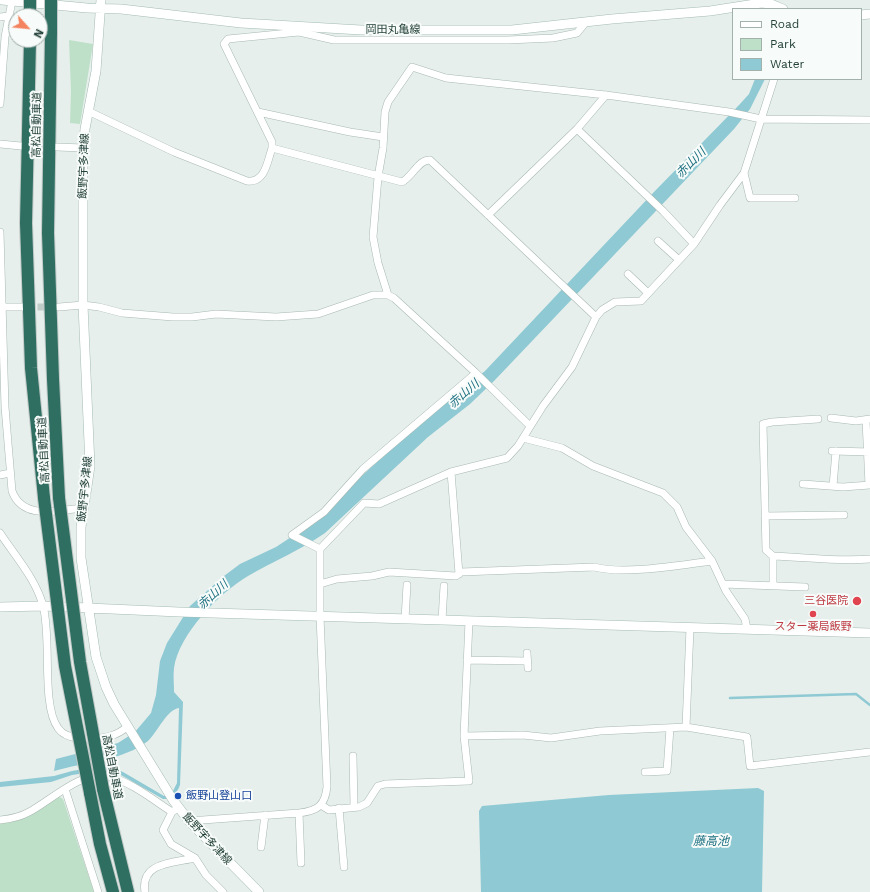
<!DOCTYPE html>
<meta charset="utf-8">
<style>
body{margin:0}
#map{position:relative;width:870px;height:892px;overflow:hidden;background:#e6efeb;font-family:"Work Sans",sans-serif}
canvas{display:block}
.legend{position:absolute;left:732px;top:8px;width:130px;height:72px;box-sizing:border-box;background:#f7fbf9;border:1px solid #a3b1ad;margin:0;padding:5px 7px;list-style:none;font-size:12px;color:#24423a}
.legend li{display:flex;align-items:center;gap:8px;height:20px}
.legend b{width:20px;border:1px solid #a3b1ad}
.north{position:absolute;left:8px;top:8px;width:40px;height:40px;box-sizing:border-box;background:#f7fbf9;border:1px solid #a3b1ad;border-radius:50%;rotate:117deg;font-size:11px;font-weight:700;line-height:16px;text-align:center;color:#24423a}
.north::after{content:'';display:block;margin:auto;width:14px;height:18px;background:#f4845f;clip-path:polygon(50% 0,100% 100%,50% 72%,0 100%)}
</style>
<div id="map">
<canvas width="870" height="892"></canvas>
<ul class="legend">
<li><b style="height:5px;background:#fff"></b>Road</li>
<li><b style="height:11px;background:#bfe0c8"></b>Park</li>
<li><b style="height:11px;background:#8ec9d4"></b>Water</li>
</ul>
<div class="north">N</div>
</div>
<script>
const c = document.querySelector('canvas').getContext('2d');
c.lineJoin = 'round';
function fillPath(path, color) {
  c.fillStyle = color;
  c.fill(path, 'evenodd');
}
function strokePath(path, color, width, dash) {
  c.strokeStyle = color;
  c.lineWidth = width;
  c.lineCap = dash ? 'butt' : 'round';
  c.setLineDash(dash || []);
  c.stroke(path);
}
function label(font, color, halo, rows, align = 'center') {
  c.font = font + ' "Work Sans","Noto Sans JP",sans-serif';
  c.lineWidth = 4;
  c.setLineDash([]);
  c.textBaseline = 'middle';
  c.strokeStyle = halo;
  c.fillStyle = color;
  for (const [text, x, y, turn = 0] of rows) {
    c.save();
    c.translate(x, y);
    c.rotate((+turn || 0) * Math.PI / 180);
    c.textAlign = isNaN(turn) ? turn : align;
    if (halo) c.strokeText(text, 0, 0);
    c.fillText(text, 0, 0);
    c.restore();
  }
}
fillPath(new Path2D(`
 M 69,40 L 93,44 L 80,124 L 70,123 L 71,91 Z
 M 58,796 L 63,799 L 94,892 L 0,892 L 0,824 L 29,816 Z`), '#bfe0c8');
fillPath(new Path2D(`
 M 755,79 L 765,79 L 750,109 L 734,129 L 494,381 L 470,404 L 428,437 L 325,533 C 301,550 274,561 248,576 C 219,593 179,634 174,668 C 173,676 174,684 174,692 L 183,702 L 180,785 C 177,793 172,800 163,799 L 121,775 L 106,770 L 72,775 L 51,782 L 0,787 L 0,782 L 54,776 L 72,771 L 106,765 L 123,772 L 164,796 L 173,791 L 177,783 L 179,708 C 167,709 157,733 148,741 C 122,761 85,762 54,771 L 56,759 L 118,743 L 135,732 L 151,713 L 156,695 L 160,661 L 167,643 L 190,606 L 224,576 L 240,564 L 276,547 L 317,520 L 356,481 L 419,424 L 485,371 L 653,193 L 740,104 L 749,94 Z
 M 758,788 L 764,791 L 762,892 L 481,892 L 479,811 L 482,806 L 609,795 Z`), '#8ec9d4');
strokePath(new Path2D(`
 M 730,698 L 856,694 L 870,705`), '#8ec9d4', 2.5);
strokePath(new Path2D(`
 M 25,146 L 52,147
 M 27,307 L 53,307`), '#bfccc8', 7, [7, 3.5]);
const street = new Path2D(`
 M 0,17 L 9,16
 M 299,32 L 334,40 L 508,40 L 553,38 L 577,33 L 586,22
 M 0,104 L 5,37 L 12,1
 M 88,111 L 174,152 L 247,181 C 265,183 267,163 272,148 L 402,182 C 412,177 419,159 430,160 L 596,317
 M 258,112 L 350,132 L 383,137
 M 577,129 L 663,211 L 694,244
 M 0,144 L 21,146
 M 57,147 L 83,148
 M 272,148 L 272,142 L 224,44 L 228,39 L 299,32 L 301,27
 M 744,173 L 750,198 L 795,198
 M 488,215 L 577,129 L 606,95
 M 0,232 L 5,407 L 12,491 C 23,521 58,510 84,508
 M 658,241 L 679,260
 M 628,274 L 648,293
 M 388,295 L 378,263 L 373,237 L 378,177 L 383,148 L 385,112 L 388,102 L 412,67 L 446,78 L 606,95 L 729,112 L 761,119 L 870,120
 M 2,307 L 24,307
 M 59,307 L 83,305 L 99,307 L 122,313 L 173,317 L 192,317 L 216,314 L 276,317 L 318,314 L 373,295 L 388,295 L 394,298 L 476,373 L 530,426
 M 831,418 L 856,421 L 870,419
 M 818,419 L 772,422 L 763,424 L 766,550 L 773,556 C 805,557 838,562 870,559
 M 866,420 L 869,485
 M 523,438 L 562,448 L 593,466 L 663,493 L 677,507 L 686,527 L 712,561 L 726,591 L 745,619 L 747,629
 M 832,451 L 870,452
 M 451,472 L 459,574
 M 0,475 L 10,473
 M 803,484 L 843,487 L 870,485
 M 833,486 L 836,451
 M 765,516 L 844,515
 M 0,533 C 15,556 36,579 43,606 C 52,637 41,705 58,728 C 64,737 79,739 89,739 C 104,738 116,737 128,726
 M 320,549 L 292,535 L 324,512 L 363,469 L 476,373
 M 320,584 L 337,579 L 372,576 L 389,572 L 456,576 L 461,572 L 594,567 C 625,575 680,565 712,561
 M 723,584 L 805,587
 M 773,586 L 773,556
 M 405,619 L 407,585
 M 442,620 L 444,586
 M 527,653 L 528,668
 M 467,660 L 527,661
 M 686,727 L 690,628
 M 464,736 L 523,735 L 551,738 L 600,731 L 686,727 L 747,737 L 750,766 L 870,752
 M 353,756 L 354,807
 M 645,772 L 667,771 L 670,728
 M 65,789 L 98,892
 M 321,805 L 329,810 L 359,807 L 367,803 L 378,786 L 385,784 L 469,781 L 464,736 L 469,621
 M 339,808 L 344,867
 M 175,810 L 172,812 L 163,830 L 171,844 L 195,858 L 206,875 L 223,892
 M 299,813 L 301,863
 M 0,820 C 10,819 20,817 29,812 C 50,801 82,770 108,776 C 131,782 152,799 172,812
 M 189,821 L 299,813 C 317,811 325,806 327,787 L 320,616 L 320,549 L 364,503 L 379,504 L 451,472 L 507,458 L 518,446 L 543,406 L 572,367 L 596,317 L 602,310 L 615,302 L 641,301 L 694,244 L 720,205 L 744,173 L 774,79
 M 261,847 L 265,815
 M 145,892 C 140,862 173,863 195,858`);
const secondary = new Path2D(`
 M 2,0 L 87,8 L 121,9 L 241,23 L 361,30 L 512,30 L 612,19 L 710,11 L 761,3 L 771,4 L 783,9
 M 101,0 L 96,71 L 85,129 L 83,152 L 83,305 L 90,466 L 81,527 L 81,558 L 96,657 L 106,687 L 114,704 L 173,800 L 189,821 L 259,892
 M 861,15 L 870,14
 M 0,607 L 43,606 L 179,612 L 870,633`);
const highway = new Path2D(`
 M 51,33 L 48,233 L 53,379 L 59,498
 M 30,40 L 26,223 L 31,368 L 44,498
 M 103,789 L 128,892
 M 90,793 L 100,844 L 113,892`);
strokePath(street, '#a8b8b2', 8);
strokePath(secondary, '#a4bbb3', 10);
strokePath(highway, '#c2cac8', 14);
strokePath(street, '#fff', 7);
strokePath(secondary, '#fff', 9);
strokePath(highway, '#2f6f62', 12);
const highwayBridge = new Path2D(`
 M 30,16 L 30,0
 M 51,33 L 51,0
 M 44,498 L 65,666 L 90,793
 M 59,498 L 80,662 L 103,789`);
strokePath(highwayBridge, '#c2cac8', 14, []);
strokePath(highwayBridge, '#2f6f62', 12);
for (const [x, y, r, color] of [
 [857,601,5,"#e0444e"],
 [813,614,4,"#e0444e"],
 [178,796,4,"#1a4fb4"]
]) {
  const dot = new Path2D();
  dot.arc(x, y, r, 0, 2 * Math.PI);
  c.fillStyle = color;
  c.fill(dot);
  strokePath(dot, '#f7fbf9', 1.5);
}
label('11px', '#24423a', '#f7fbf9', [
 ["岡田丸亀線",393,30],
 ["高松自動車道",37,125,-89],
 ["飯野宇多津線",84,166,-88],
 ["高松自動車道",44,450,-93],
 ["飯野宇多津線",85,489,-84],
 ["高松自動車道",112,767,79],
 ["飯野宇多津線",207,839,47]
]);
label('11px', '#be3a42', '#f7fbf9', [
 ["三谷医院",848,601],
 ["スター薬局飯野",813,627,"center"]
], 'right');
label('11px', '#164399', '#f7fbf9', [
 ["飯野山登山口",186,796]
], 'left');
label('italic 12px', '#1c6f80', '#f7fbf9', [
 ["赤山川",691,163,-45],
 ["赤山川",464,394,-41],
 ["赤山川",213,595,-42],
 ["藤高池",711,841]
]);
</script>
